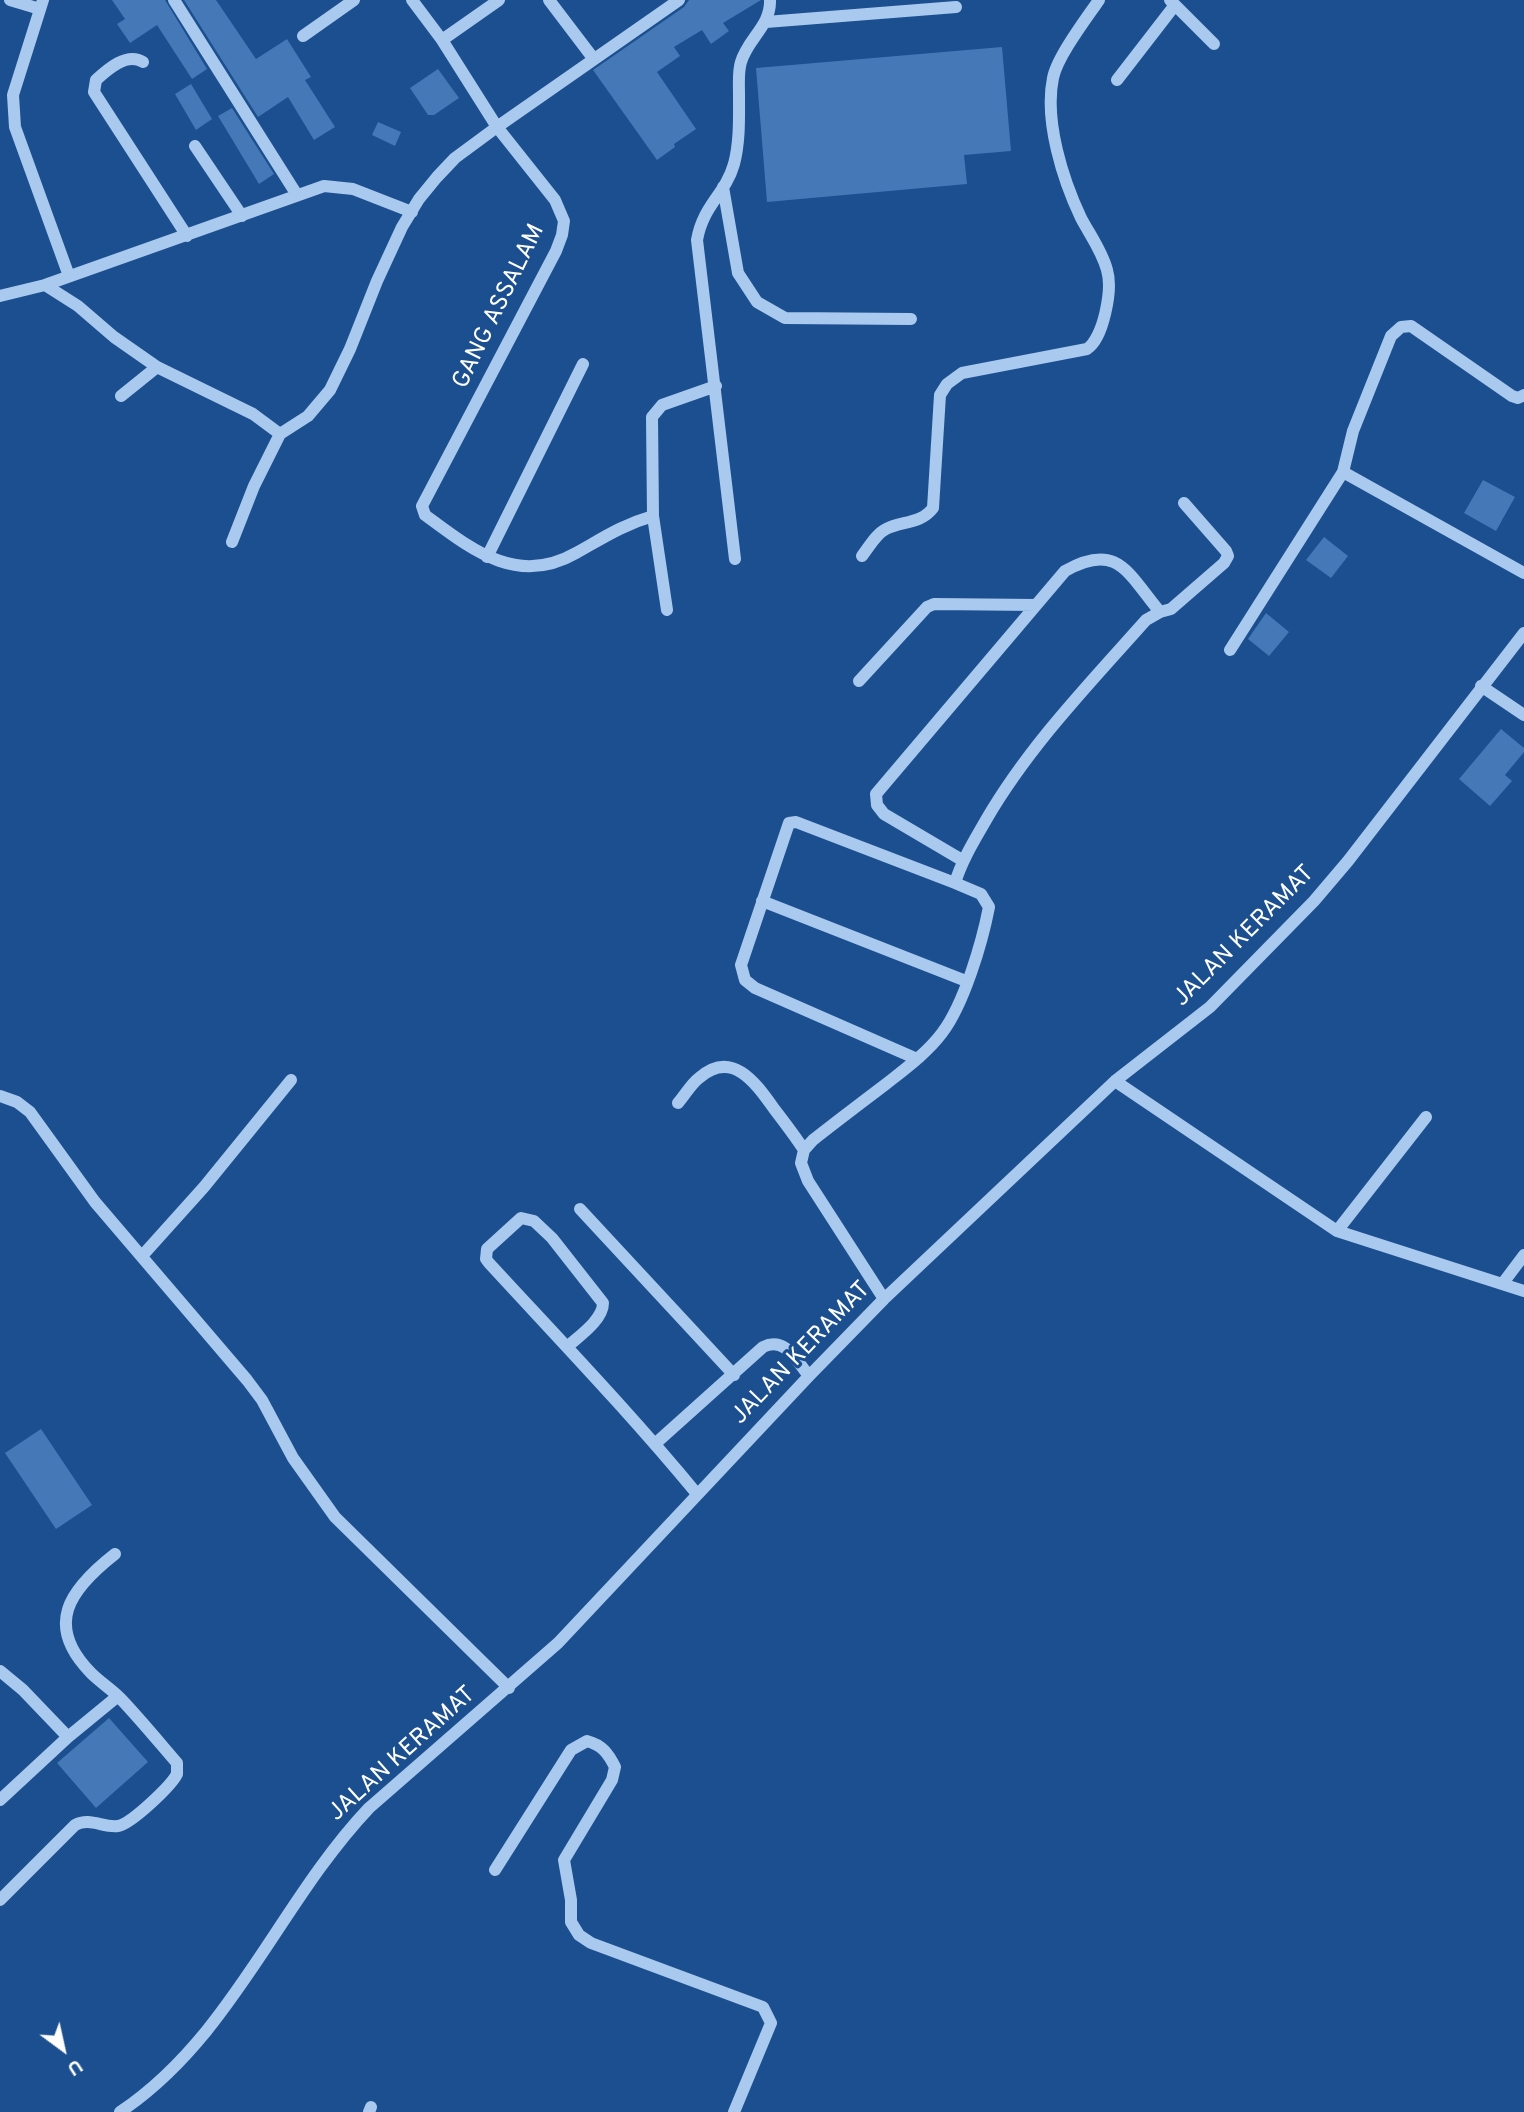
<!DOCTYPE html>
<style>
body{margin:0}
#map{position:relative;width:1524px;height:2112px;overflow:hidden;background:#1b4f8f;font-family:Overpass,sans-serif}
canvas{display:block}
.north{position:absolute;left:28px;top:2014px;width:70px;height:70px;-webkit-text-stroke:5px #1b4f8f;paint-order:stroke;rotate:147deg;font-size:19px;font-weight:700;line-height:28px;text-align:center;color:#fff}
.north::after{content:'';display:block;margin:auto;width:24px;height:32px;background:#fff;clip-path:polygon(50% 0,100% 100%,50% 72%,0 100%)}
</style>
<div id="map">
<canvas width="1524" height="2112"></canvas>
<div class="north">U</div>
</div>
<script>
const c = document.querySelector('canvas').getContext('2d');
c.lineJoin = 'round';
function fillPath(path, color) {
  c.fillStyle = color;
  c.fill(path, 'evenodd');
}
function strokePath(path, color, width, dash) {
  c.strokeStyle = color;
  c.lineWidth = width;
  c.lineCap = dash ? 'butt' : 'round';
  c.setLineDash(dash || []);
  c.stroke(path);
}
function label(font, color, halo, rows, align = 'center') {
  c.font = font + ' Overpass,sans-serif';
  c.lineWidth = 6;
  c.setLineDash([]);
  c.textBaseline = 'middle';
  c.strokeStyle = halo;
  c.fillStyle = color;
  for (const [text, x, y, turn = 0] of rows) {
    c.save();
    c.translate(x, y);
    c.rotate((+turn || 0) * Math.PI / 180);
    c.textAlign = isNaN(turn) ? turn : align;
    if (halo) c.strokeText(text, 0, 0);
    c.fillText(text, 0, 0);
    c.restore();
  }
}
fillPath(new Path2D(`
 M 112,0 L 165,0 L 207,69 L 192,79 L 157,25 L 130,43 L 117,24 L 125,19 Z
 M 184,0 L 216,0 L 256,59 L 287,39 L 311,77 L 305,80 L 335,127 L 314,140 L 288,97 L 258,117 Z
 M 689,0 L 761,0 L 723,23 L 729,31 L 711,44 L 702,30 L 674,47 L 680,56 L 657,72 L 696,129 L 674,144 L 675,147 L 657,160 L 593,70 L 684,7 Z
 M 1002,47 L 1011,151 L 964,155 L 967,184 L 767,202 L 756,68 Z
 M 438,69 L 459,98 L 434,115 L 428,115 L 410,88 Z
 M 191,84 L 212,119 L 196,130 L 175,94 Z
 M 232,108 L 274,174 L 259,184 L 218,116 Z
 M 378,122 L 401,132 L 395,146 L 372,135 Z
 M 1483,480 L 1515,497 L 1496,531 L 1464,513 Z
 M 1324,537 L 1348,556 L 1331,578 L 1306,560 Z
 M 1266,613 L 1289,632 L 1269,656 L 1248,639 Z
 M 1501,729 L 1524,748 L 1524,752 L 1505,775 L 1512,781 L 1490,806 L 1459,779 Z
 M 41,1429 L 92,1505 L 56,1529 L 5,1453 Z
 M 109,1718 L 148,1762 L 96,1808 L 57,1763 Z`), '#4478b7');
strokePath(new Path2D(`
 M 10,0 L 40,9
 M 43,0 L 13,95 L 15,127 L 69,276
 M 174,0 L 297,195
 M 412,0 L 442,40 L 497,127 L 555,200 L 564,221 L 562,235 L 556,251 L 422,506 L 425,515 C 471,549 517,587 576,553 C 603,538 622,525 653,516
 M 549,0 L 593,58
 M 1170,0 L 1214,44
 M 766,22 L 956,7
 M 303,36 L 354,0
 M 442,40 L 499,0
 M 143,62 C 127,52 108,69 96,80 L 94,92 L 187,236
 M 1117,80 L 1175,5
 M 195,146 L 242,216
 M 723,187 L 738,273 L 757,302 L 785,318 L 911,319
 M 45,285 L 78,306 L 114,337 L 157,367 L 253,414 L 280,434
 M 0,296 L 45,285 L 324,186 L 353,189 L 412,212
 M 121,396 L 157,367
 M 1343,472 L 1524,573
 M 232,542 L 254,486 L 280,434 L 308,416 L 330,390 L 350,349 L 377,281 L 402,227 L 419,199 L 437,177 L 455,158 L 497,127 L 679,0
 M 862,556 C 869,547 876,534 886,529 C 902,521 921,524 933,508 L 940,395 L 947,384 L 962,373 L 1087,349 C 1103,339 1113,290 1107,270 C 1102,251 1090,235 1081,218 C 1063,180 1044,121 1053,78 C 1057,57 1086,19 1099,0
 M 487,557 L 583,364
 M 735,559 L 697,240 C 703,205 725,195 734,164 C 740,141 739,117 739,94 C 739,84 738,71 741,62 C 748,38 771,26 770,0
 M 667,610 L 653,516 L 652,417 L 662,405 L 716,386
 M 1230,650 L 1343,472 L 1353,431 L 1391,336 L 1401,327 L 1411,326 L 1512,396 L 1518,398 L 1524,395
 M 859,681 L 927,607 L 934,604 L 1036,605
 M 1481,686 L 1524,715
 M 962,860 L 884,814 L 877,805 L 876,794 L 1065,571 C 1118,541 1128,574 1160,612
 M 955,883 C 962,860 974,841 986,820 C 1029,746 1089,684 1146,620 L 1160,612 L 1171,609 L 1224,563 L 1228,556 L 1226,551 L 1184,503
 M 762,901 L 966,981
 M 1115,1081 L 1337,1231 L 1524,1291
 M 0,1096 L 17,1102 L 30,1112 L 95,1202 L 247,1380 L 262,1400 L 293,1458 L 335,1517 L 509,1688
 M 678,1103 C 685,1095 691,1084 699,1078 C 733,1048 757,1085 775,1110 C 785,1123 795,1136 804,1150
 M 580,1209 L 734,1375
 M 1337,1231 L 1426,1117
 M 142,1256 L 204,1187 L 291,1080
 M 1503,1283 L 1524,1255
 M 884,1299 L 808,1181 L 801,1163 L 804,1150 L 813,1140 C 837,1121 861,1103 886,1084 C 905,1069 927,1053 942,1033 C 964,1004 982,943 989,907 L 981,894 L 955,883 L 796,822 L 789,823 L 741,965 L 745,980 L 755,988 L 917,1059
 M 567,1347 C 579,1336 603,1320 603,1303 L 552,1238 L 534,1221 L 521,1218 L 487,1249 L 486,1259 L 489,1263 C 559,1339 631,1414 697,1494
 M 656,1443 L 763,1347 C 785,1336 796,1360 809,1376
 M 0,1671 L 23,1690 L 68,1737
 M 0,1800 L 68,1737 L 118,1696
 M 495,1870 L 571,1750 L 587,1741 C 602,1745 608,1753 615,1767 L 612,1780 L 564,1860 L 571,1900 L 571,1922 L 579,1935 L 591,1943 L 763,2007 L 771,2023 L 734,2112
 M 0,1900 L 75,1825 C 90,1817 103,1828 118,1826 C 131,1824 171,1786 177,1774 L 177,1763 C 158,1741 140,1719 120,1698 C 111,1689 100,1682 91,1673 C 44,1625 69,1590 115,1554
 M 120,2112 C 232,2037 279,1903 369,1808 L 558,1643 L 809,1376 L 884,1299 L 1115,1081 L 1210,1007 L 1314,901 L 1348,861 L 1524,633
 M 369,2112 L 371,2107`), '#a9c9ee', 12);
label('24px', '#fff', '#1b4f8f', [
 ["GANG ASSALAM",500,307,-64],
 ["JALAN KERAMAT",1245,937,-45],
 ["JALAN KERAMAT",802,1354,-46],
 ["JALAN KERAMAT",403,1755,-42]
]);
</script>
